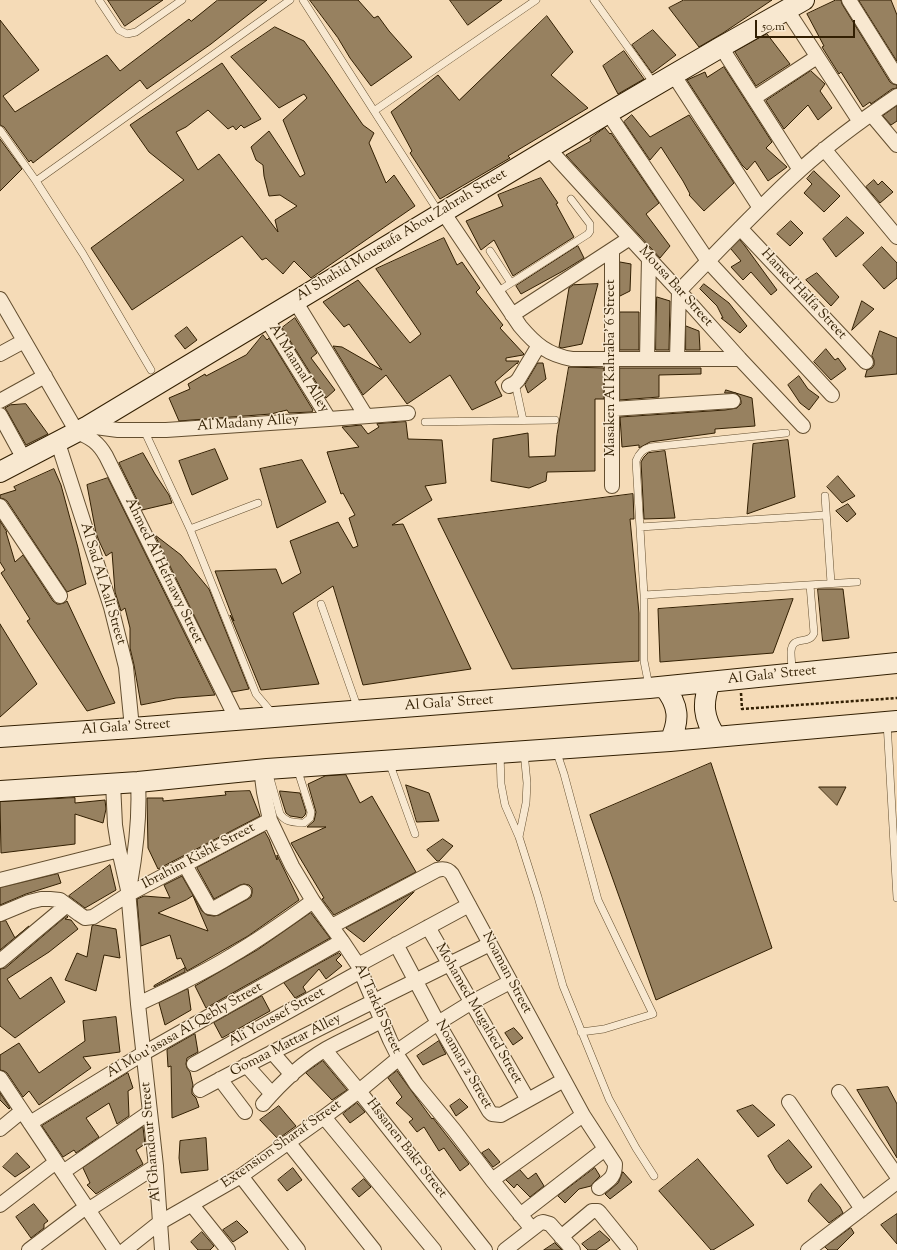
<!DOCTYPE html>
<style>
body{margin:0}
#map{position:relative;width:897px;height:1250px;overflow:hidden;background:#f5dbb7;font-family:"Sorts Mill Goudy",serif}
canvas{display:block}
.scale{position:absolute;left:755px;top:20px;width:100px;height:18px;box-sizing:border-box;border:2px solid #321f02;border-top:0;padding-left:5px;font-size:12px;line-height:14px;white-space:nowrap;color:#321f02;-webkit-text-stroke:3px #f8e8d0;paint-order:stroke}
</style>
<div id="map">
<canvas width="897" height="1250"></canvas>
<div class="scale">50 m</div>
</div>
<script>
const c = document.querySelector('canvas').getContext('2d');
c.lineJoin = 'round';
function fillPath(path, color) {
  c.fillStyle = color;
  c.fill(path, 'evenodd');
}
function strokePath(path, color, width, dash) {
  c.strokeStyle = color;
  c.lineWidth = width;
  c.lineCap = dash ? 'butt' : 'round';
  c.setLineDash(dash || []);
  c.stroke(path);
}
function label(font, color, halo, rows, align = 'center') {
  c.font = font + ' "Sorts Mill Goudy",serif';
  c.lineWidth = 3;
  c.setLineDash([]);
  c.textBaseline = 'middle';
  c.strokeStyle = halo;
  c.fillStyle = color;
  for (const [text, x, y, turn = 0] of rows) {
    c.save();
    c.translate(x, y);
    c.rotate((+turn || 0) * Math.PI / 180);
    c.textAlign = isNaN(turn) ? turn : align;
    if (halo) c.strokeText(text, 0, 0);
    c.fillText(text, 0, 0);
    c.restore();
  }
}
const building = new Path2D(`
 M 108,0 L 163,0 L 125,26 Z
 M 218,0 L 267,0 L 211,44 L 147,89 L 140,80 L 33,163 L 31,160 L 29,162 L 4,127 L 0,125 L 0,20 L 39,70 L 3,96 L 15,112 L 107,55 L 120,71 L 189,19 L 191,21 Z
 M 310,0 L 358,0 L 374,18 L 378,16 L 389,31 L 412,57 L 371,86 L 350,58 L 338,38 Z
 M 450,0 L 502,0 L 468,25 Z
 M 684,0 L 772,0 L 723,33 L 699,47 L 669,8 Z
 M 836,0 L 841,0 L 842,4 L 890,82 L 893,84 L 897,85 L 897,88 L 892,89 L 871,104 L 870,102 L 863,107 L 841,72 L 839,74 L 822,47 L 824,46 L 807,14 Z
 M 859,0 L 891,0 L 897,15 L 897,61 Z
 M 547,16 L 573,52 L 551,75 L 588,108 L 508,156 L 510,158 L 440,199 L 410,153 L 412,151 L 391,112 L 438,75 L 459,100 Z
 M 275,27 L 304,41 L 328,74 L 363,125 L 374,133 L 369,143 L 386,183 L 394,175 L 415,206 L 311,278 L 294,261 L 283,274 L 266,258 L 262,260 L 242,236 L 132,310 L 91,248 L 184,180 L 149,152 L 130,125 L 222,63 L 261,119 L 244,128 L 241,125 L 236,130 L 233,126 L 228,129 L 208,110 L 186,127 L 176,132 L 198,170 L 219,154 L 278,232 L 275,220 L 297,206 L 280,195 L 269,196 L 264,176 L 263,165 L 256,160 L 251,147 L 269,131 L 300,177 L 305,174 L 283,120 L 307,98 L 304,94 L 279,108 L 231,57 Z
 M 653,30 L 676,55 L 652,73 L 632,45 Z
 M 767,34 L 790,64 L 756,86 L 735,52 Z
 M 624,51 L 644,79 L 618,94 L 603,66 Z
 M 724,67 L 772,142 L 766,148 L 787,167 L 768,181 L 755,161 L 747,170 L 742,165 L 687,80 L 705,72 L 707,77 Z
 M 811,71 L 825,84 L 820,91 L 832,108 L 818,120 L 808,105 L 784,129 L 766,101 Z
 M 897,106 L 897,121 L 891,125 L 883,116 Z
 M 632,115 L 650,137 L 689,115 L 734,183 L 704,211 L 689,195 L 690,194 L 683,181 L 661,147 L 650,160 L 624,122 Z
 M 605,128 L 610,134 L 611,133 L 659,203 L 646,214 L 670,246 L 660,258 L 566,155 L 591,141 L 590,139 Z
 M 0,139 L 22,169 L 0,191 Z
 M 814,171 L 840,196 L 824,212 L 804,193 L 812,184 L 807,179 Z
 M 541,178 L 558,203 L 556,204 L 574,237 L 513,276 L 494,240 L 481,250 L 466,221 L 503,206 L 498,195 Z
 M 874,180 L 878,185 L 882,181 L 893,192 L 880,203 L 866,187 Z
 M 847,217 L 864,233 L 836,257 L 823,239 Z
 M 791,221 L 803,233 L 790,246 L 777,234 Z
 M 444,238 L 457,265 L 462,262 L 480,288 L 476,292 L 503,325 L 500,328 L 524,354 L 523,355 L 506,358 L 506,361 L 519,361 L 517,364 L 517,363 L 495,382 L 502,396 L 472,410 L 450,375 L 407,404 L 386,375 L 363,395 L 333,346 L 342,347 L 382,370 L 349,324 L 344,327 L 323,302 L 358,280 L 410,343 L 421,334 L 376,269 Z
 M 740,240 L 745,246 L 777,290 L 771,295 L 751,272 L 743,280 L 731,267 L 741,261 L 731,249 Z
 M 578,246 L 584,258 L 563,271 L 521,294 L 516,286 Z
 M 882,247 L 897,263 L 897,278 L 884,289 L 863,265 Z
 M 620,262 L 631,264 L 630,291 L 620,296 Z
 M 817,273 L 839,297 L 831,306 L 806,280 Z
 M 598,284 L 582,344 L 562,348 L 559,347 L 569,288 L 573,285 Z
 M 704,284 L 729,303 L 747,326 L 740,333 L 721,318 L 723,318 L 717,306 L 700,289 Z
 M 657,297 L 670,301 L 669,350 L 656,350 Z
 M 862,301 L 874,309 L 852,330 Z
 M 620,312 L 639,312 L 639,350 L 620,350 Z
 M 295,318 L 317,353 L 311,358 L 335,390 L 326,398 L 282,328 Z
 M 686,326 L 699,331 L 700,350 L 686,350 Z
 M 187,327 L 197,340 L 185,349 L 175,336 Z
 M 880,331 L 897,338 L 897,374 L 865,377 L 867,370 L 872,368 L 874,365 L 874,360 L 872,356 Z
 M 263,335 L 267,340 L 269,338 L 313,410 L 312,412 L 289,413 L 287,410 L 271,414 L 179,421 L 169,398 L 190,389 L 188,384 L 205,374 L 206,376 L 246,355 Z
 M 826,349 L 835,360 L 838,358 L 846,369 L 831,380 L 814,362 Z
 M 538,363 L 543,363 L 546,379 L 528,393 L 525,385 Z
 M 569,367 L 604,368 L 604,399 L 595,399 L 595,471 L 547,472 L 546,481 L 529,488 L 491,481 L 493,439 L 528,433 L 529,457 L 555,456 L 557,435 Z
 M 620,368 L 701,368 L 701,374 L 659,375 L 659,397 L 620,400 Z
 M 799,376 L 808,389 L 819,397 L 809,410 L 800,403 L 788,385 Z
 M 726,390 L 752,398 L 755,426 L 715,429 L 715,433 L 650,442 L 639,448 L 639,445 L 622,447 L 620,417 L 725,410 L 737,408 L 741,404 L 741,401 L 740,397 L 736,393 L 725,393 Z
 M 26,404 L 48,434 L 26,445 L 7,411 L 5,408 L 10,405 Z
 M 406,422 L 408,439 L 442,440 L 446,483 L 425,486 L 432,500 L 392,525 L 403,524 L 471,669 L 363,685 L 333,586 L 293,613 L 319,684 L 261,690 L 230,615 L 234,621 L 215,571 L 276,569 L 282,584 L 301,573 L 290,541 L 338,522 L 353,548 L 358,546 L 349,518 L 355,515 L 343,493 L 341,494 L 327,452 L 359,447 L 342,427 L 361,425 L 368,434 L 379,427 L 377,424 Z
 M 788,440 L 795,497 L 747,514 L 753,444 Z
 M 215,449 L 228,479 L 192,495 L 179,461 Z
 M 665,451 L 675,518 L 644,519 L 641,462 L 644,457 L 648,453 Z
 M 143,453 L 155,474 L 169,495 L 172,503 L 142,510 L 119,463 Z
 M 302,460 L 326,502 L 277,528 L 260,469 Z
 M 54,469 L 61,485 L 78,548 L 86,584 L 67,592 L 7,501 L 4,499 L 0,498 L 0,495 L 16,490 L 14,487 Z
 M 838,476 L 855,496 L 842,503 L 827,487 Z
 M 108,478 L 215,695 L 176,698 L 141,705 L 134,665 L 130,648 L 130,628 L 125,608 L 121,611 L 115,592 L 112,552 L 106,556 L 99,541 L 96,533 L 87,485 Z
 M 633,494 L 634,519 L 630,519 L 639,613 L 639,661 L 512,669 L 438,519 Z
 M 848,504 L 856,514 L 847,522 L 836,511 Z
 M 0,521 L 7,532 L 6,532 L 15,562 L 23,555 L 53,601 L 57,604 L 60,604 L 64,603 L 67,601 L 115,703 L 87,711 L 27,621 L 30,619 L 1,573 L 5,570 L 0,562 Z
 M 155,535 L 181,555 L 209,589 L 249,689 L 232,692 Z
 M 818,589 L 843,589 L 849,638 L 823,641 Z
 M 793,599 L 773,653 L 660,662 L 658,609 Z
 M 0,624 L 37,684 L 0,717 Z
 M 711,763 L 772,948 L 656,1000 L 590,815 Z
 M 346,775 L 360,803 L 372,796 L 416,872 L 334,915 L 322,899 L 324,898 L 291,843 L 326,827 L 307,827 L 314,821 L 316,812 L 308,784 L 325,776 Z
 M 406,785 L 429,793 L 439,821 L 417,822 Z
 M 819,787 L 846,787 L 837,805 Z
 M 250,791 L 260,816 L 158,869 L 148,848 L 147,798 L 163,798 L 163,801 L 226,795 L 225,792 Z
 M 280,791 L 300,793 L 306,812 L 305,815 L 302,818 L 297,817 L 290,816 L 286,813 L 280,794 Z
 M 75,798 L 75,803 L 105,800 L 106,809 L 103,823 L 75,814 L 75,844 L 1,853 L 0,802 Z
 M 265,832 L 269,839 L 277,860 L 277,855 L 299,900 L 248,936 L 187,971 L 181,958 L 177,959 L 170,935 L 141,946 L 137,899 L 144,896 L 170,898 L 164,885 L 182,876 L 202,911 L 207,915 L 214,916 L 219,915 L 248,899 L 251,897 L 252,893 L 252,888 L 249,885 L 244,884 L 240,885 L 214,899 L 197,868 ZM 193,896 L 208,931 L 158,913 L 186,900 Z
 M 443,839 L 453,846 L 439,861 L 437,861 L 427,850 Z
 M 110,865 L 116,890 L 85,908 L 69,896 Z
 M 58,874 L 61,883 L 26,894 L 0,905 L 0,888 Z
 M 414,892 L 364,942 L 346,928 Z
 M 311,913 L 330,938 L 206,1008 L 195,986 L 257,950 Z
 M 67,916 L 68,917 L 65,919 L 71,920 L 78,929 L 49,952 L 7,979 L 20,999 L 51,977 L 65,1002 L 15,1038 L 0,1026 L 0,969 L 5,968 Z
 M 6,921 L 15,938 L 29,926 L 0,950 L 0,922 Z
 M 95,925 L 116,929 L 120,958 L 104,955 L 96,991 L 65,980 L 77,953 L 87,957 L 92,926 Z
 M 339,953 L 341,955 L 336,960 L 342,966 L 326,979 L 319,969 L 303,987 L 306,992 L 295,998 L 284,983 Z
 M 185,968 L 185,972 L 154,987 L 154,986 Z
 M 188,989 L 191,1010 L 165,1025 L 159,1003 Z
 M 262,996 L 270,1011 L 222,1038 L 214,1023 Z
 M 116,1017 L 120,1052 L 83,1057 L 91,1068 L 39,1105 L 29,1091 L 23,1097 L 7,1073 L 4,1071 L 0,1070 L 0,1055 L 19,1043 L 39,1073 L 85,1041 L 83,1021 Z
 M 514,1028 L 523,1038 L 513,1045 L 505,1033 Z
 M 195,1034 L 198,1052 L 187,1058 L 186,1064 L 187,1068 L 190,1072 L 193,1085 L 192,1089 L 192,1094 L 196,1098 L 199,1107 L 172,1118 L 171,1066 L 168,1067 L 167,1050 Z
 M 439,1041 L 446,1054 L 441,1056 L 423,1065 L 417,1056 Z
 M 323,1061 L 347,1090 L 332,1100 L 306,1073 Z
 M 397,1071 L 432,1119 L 433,1118 L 469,1164 L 460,1171 L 444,1148 L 439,1151 L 424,1127 L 417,1132 L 409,1122 L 413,1119 L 396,1103 L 402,1097 L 388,1078 Z
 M 128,1073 L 133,1088 L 128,1091 L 129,1116 L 117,1124 L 109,1103 L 86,1118 L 99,1137 L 76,1153 L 74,1150 L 63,1157 L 42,1126 Z
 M 888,1087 L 897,1104 L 897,1158 L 857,1090 Z
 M 0,1093 L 10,1108 L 9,1109 L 0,1100 Z
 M 460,1099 L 468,1107 L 456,1116 L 450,1106 Z
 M 357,1103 L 365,1112 L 350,1123 L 343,1114 Z
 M 753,1105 L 775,1125 L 758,1137 L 737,1111 Z
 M 279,1106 L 296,1126 L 278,1139 L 260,1120 Z
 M 143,1127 L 145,1144 L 136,1150 L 143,1164 L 96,1194 L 87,1185 L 90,1183 L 83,1168 Z
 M 206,1138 L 208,1170 L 181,1173 L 179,1158 L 180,1141 Z
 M 789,1140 L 812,1167 L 787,1184 L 776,1170 L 768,1156 Z
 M 489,1149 L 500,1162 L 493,1167 L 482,1153 Z
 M 17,1153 L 30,1167 L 15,1177 L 3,1167 Z
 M 698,1159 L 754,1225 L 713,1250 L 711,1250 L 659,1191 Z
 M 293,1168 L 302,1180 L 287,1191 L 278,1180 Z
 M 595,1168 L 600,1176 L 594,1182 L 591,1186 L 579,1189 L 565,1203 L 558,1196 Z
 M 520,1170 L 528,1179 L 536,1173 L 544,1186 L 530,1197 L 517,1184 L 514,1188 L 506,1180 Z
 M 623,1172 L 632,1182 L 610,1199 L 605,1194 L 618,1183 Z
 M 364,1179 L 371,1187 L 359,1197 L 352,1189 Z
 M 821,1184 L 840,1207 L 843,1213 L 829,1223 L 808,1201 L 812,1193 Z
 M 34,1204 L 48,1221 L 44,1224 L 44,1228 L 31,1238 L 16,1217 Z
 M 897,1214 L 897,1244 L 881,1225 Z
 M 237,1221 L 248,1232 L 233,1242 L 223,1230 Z
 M 851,1228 L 854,1233 L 837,1250 L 828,1250 L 825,1247 Z
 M 600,1231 L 610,1240 L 596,1250 L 588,1250 L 582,1244 Z
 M 202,1232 L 214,1246 L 210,1250 L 198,1250 L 191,1242 Z
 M 555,1243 L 562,1250 L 544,1250 Z`);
fillPath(building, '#978160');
strokePath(building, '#321f02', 1);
const lane = new Path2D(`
 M 99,0 L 119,30 L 127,34 L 136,32 L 182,0
 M 303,0 L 440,214
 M 594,0 L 655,85
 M 374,111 L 536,0
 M 0,130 L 36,181 L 83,254 L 151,370
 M 36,181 L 290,0
 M 490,251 L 511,283
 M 497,292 L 588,234 L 590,231 L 590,224 L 571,199
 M 515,383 L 523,420
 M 425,422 L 555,420
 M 144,430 L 190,529 L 256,694 L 273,714
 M 825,496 L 831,583
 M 640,527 L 826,515
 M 190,529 L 258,503
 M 644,595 L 857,582
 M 321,604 L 358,709
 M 792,672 C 792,665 791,658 791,652 C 792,634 809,646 814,633 L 810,585
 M 649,686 L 644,661 L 644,595 L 636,461 C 639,453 643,449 651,447 L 786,433
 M 887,722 L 897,898
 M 556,750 L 564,774 L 598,900 L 653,1014 L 604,1029 L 581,1032
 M 500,753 L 501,784 L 505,805 L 519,837 L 538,897 L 563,986 L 609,1099 L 636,1148 L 654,1176
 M 389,762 L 415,834
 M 268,771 L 280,814 C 286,823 294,822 304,823 L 310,818 L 311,812 L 297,768
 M 519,837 L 526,803 L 527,783 L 524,752`);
const street = new Path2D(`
 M 849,0 L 897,77
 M 787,10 L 860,122
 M 721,47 L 800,170
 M 673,74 L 760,208
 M 754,98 L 817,57
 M 608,113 L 708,261 L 832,395
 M 871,114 L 897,145
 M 548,148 L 630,238 L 679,291 L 740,359 L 803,426
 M 824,149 L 897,237
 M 443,212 L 520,326 C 535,344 548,355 572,359 L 740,359
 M 740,228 L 866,362
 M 612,250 L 612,486
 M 0,299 L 77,432 C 91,438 98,442 106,456 L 237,720
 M 295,301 L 366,416
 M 512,315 L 630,238
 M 266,318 L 329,419
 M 0,354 L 24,341
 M 677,358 L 679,291 C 719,250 758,208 800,170 C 830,143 863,119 897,96
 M 647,359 L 649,257
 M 509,386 L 515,383 L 518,380 L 539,345
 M 0,401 L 45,376
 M 612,409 L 733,401
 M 0,415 L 24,459
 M 88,426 L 118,430 L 166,430 L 329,419 L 408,413
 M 58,443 L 111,607 L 126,667 L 132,728
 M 0,506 L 60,596
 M 261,769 L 264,792 L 270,820 L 292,866 L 313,901 L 342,941 L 358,965 L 390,1040 L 399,1058 L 416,1084 L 454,1130 L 492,1180 L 532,1229
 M 113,783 L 115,825 L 119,850 L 128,890 L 138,1004 L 156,1166 L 162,1250
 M 185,865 L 209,907 L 215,908 L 244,892
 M 0,880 L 119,850
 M 130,884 C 136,850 140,816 138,782
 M 0,914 L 29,902 L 41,899 L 50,899 L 60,900 L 79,914 L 85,918 L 93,917 L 129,894 L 270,820
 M 332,926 L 437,870 C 444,868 448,869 452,874 L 583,1115 L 615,1164 C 615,1178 609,1180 599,1188
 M 428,927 L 528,1100
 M 396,944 L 438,1023 L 489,1111 L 492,1114 L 501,1115 L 564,1080
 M 0,961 L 67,905
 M 358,965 L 469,905
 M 138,1004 C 170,989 202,974 231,956 C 260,939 287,920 313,901
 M 325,1050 L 359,1091 L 485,1250
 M 272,1052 L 292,1075
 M 396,1052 L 438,1023 L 472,1002 L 510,982
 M 194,1064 L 361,971
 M 246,1065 L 272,1094
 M 0,1078 L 115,1250
 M 220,1079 L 245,1112
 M 200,1090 C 295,1039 393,992 490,944
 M 839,1092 L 897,1176
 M 789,1102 L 862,1209
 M 263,1104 C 281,1083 302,1063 326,1049 C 344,1039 363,1031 381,1021
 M 324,1117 L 434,1250
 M 30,1123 L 144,1053 L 342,941
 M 0,1129 L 22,1111
 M 288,1142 L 374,1250
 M 63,1172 L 150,1112
 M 241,1176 L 298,1250
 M 492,1180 L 583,1115
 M 0,1205 L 56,1162
 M 192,1205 L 228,1250
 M 88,1210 L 156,1166
 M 520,1215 L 605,1149
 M 561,1237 L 592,1211 L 598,1211 L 600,1213 L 630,1250
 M 29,1250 L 86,1207
 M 125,1250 L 159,1223 L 241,1176 L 324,1117 L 359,1091 L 399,1058
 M 505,1250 L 540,1223 L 543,1222 L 550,1224 L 573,1250
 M 808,1250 L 897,1182`);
const secondary = new Path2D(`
 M 0,472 L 88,426 L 608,113 L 721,47 L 804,0
 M 710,682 C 702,703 703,718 716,737
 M 664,687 C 679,705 680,720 670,741
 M 0,737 L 132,728 L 649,688 L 897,663
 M 0,791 L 138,782 L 267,769 L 670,741 L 897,721`);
strokePath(lane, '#634e2f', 8);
strokePath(street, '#634e2f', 16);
strokePath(secondary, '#321f02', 22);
strokePath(new Path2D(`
 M 741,693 L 742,709 L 897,698`), '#321f02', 2.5, [3, 2]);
strokePath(lane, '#f8e8d0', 7);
strokePath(street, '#f8e8d0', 14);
strokePath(secondary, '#f8e8d0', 20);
label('14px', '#321f02', '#f8e8d0', [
 ["Al Shahid Moustafa Abou Zahrah Street",402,236,-31],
 ["Mousa Bar Street",675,287,48],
 ["Hamed Halfa Street",803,295,47],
 ["Masaken Al Kahraba' 6 Street",612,368,-90],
 ["Al Maamal Alley",298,369,58],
 ["Al Madany Alley",248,424,-4],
 ["Ahmed Al Hefnawy Street",163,571,64],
 ["Al Sad Al Aali Street",102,584,73],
 ["Al Gala' Street",772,676,-6],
 ["Al Gala' Street",449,704,-4],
 ["Al Gala' Street",126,728,-4],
 ["Ibrahim Kishk Street",199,857,-28],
 ["Noaman Street",506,973,62],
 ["Al Tarkib Street",377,1009,66],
 ["Mohamed Mugahed Street",478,1014,60],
 ["Ali Youssef Street",277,1018,-29],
 ["Al Mou'asasa Al Qebly Street",185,1031,-30],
 ["Gomaa Mattar Alley",286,1046,-27],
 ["Noaman 2 Street",463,1065,60],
 ["Al Ghandour Street",152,1142,-95],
 ["Extension Sharaf Street",282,1145,-35],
 ["Hssanen Bakr Street",406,1149,52]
]);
</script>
